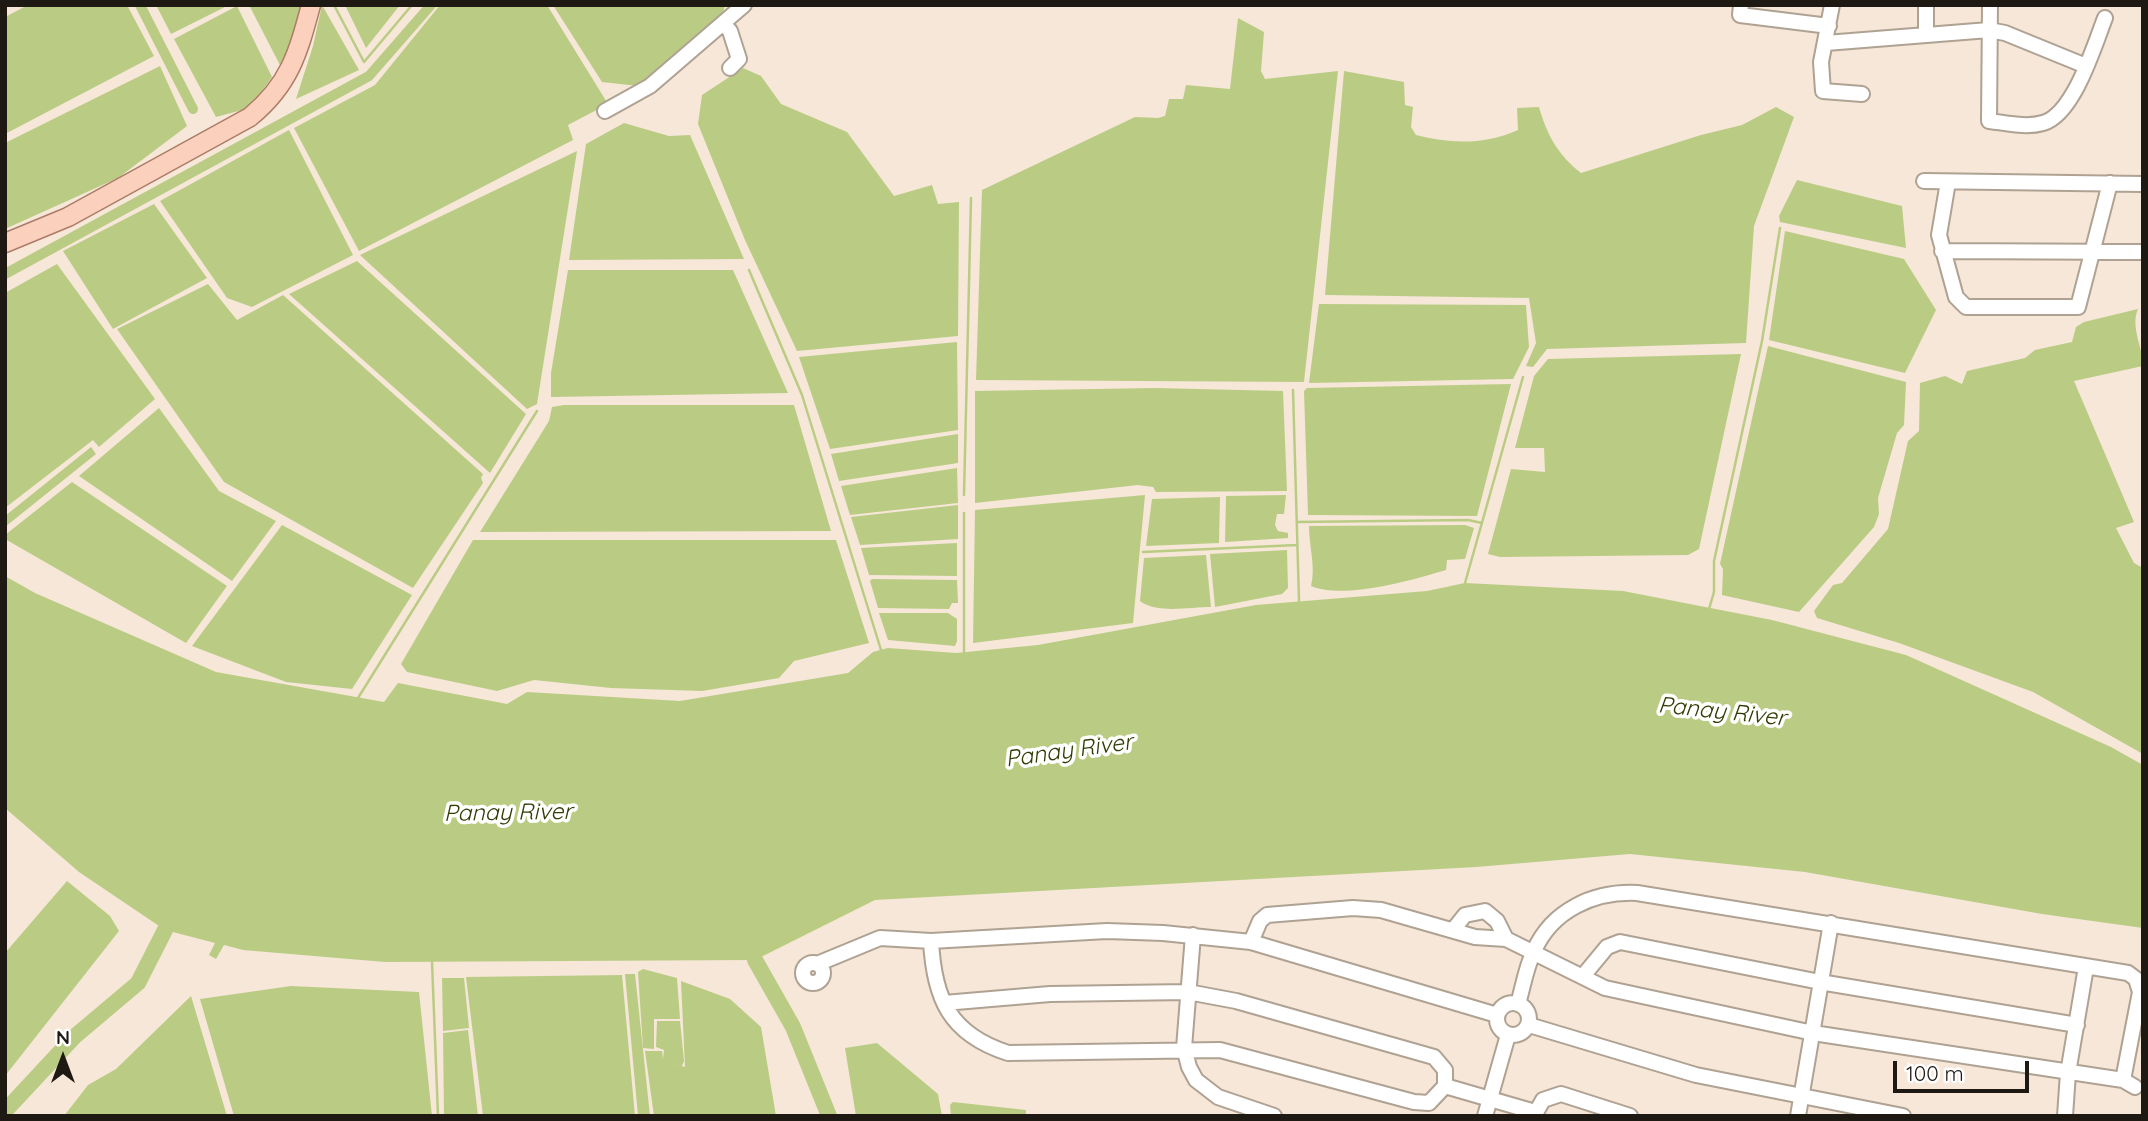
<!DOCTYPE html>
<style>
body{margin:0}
#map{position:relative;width:2148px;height:1121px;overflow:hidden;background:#f6e7d8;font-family:Quicksand,sans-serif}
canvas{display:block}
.frame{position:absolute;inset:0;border:7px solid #1e1913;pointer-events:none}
.north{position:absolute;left:28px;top:1023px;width:70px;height:70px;-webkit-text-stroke:5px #fff;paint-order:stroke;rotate:0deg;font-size:19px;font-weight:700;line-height:28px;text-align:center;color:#1e1913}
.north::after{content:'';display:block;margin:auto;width:24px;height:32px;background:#1e1913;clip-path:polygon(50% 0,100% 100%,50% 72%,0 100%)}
.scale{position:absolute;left:1893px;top:1061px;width:136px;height:32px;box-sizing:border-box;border:4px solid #1e1913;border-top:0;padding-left:9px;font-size:21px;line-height:24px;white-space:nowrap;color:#1e1913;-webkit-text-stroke:5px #fff;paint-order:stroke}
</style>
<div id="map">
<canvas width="2148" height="1121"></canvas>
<div class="frame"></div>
<div class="north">N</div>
<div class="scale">100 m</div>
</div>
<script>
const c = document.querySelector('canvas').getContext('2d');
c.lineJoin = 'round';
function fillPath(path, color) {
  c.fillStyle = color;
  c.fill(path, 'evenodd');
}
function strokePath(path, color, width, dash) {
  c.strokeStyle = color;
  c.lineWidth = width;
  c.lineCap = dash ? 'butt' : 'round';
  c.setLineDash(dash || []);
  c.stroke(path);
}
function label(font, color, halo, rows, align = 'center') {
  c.font = font + ' Quicksand,sans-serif';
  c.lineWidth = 7;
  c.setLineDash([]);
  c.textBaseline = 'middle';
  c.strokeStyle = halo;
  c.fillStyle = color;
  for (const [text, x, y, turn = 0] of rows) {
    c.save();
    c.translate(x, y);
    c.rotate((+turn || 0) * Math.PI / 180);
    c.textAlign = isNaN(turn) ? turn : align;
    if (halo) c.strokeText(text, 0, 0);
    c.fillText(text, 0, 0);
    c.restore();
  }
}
fillPath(new Path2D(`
 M 28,5 L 127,5 L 154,56 L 5,134 L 5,17 Z
 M 156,5 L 229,5 L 171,34 Z
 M 249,5 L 301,5 L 294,44 L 281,67 Z
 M 322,5 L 359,70 L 296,99 L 313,46 Z
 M 345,5 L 400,5 L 366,48 Z
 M 440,5 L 547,5 L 608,104 L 568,125 L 573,140 L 359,251 L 294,128 L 375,85 Z
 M 553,5 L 725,5 L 722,16 L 647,87 L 602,82 Z
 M 237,6 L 272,77 L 250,108 L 216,117 L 174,39 Z
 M 1238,18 L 1264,32 L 1261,71 L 1265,79 L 1338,71 L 1304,382 L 976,380 L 982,190 L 1135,117 L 1158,118 L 1165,116 L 1169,99 L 1183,99 L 1186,85 L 1230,89 Z
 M 160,66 L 187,126 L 118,178 L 5,229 L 5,143 Z
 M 743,68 L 761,76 L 781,104 L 847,132 L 894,196 L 932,185 L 938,204 L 959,202 L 958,336 L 797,351 L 745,240 L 698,124 L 702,95 Z
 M 1344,71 L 1404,82 L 1405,105 L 1413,107 L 1411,127 L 1416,135 C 1450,144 1485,145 1518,130 L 1517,108 L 1539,107 C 1547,135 1558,155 1581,173 L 1701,135 L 1742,125 L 1776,107 L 1794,117 L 1754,226 L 1746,343 L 1547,349 L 1533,367 L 1526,366 L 1536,343 L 1529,298 L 1325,295 Z
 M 624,123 L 669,136 L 690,135 L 744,259 L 569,260 L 586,144 Z
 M 289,130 L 353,255 L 252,307 L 227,298 L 160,201 Z
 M 577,151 L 537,404 L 527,409 L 360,255 Z
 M 1797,180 L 1902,206 L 1906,248 L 1780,222 L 1779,216 Z
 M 154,204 L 207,278 L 113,329 L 63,251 Z
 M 1785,231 L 1904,259 L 1936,310 L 1905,373 L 1769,340 Z
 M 357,261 L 526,414 L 490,473 L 289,294 Z
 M 57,264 L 155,399 L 99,447 L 93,440 L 5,508 L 5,293 Z
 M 568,270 L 733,270 L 788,393 L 551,397 L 551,373 Z
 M 208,284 L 237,320 L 283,295 L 483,474 L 481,478 L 483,483 L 413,588 L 224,482 L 117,329 Z
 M 1319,304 L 1526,305 L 1529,347 L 1513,379 L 1309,383 Z
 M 2138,309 C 2130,327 2143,347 2143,366 L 2074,381 L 2134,522 L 2116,528 L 2134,563 L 2143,568 L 2143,754 L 2033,692 L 1899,643 L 1817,618 L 1814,611 L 1833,585 L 1842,583 L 1888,529 L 1908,441 L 1919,431 L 1920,383 L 1945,376 L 1962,384 L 1967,371 L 2025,358 L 2035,350 L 2072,342 L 2076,327 L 2084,322 Z
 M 957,342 L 958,430 L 830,449 L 799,357 Z
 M 1768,346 L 1906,382 L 1904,425 L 1897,433 L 1878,498 L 1879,514 L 1874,527 L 1799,612 L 1722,595 L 1723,569 L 1720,564 Z
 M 1741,354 L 1699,549 L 1688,555 L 1500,557 L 1488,554 L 1511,469 L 1545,472 L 1544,448 L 1515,448 L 1534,376 L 1548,359 Z
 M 1511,384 L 1477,516 L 1308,515 L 1304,391 L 1307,388 Z
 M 1155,388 L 1283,391 L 1287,491 L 1156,492 L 1153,487 L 1138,485 L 975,503 L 975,391 Z
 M 564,405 L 794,405 L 831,531 L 480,532 L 549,421 L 552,407 Z
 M 159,408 L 219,491 L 276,521 L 232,581 L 79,476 Z
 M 958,434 L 958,463 L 839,481 L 831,454 Z
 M 91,447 L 96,454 L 5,527 L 5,516 Z
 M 957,468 L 958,503 L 850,515 L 841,486 Z
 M 72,482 L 227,586 L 186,643 L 5,539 L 5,535 Z
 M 1145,495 L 1133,623 L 973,643 L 975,510 Z
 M 1286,495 L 1284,514 L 1277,514 L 1275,525 L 1278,531 L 1288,533 L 1288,538 L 1225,542 L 1226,496 Z
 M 1220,497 L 1219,543 L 1146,546 L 1152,499 Z
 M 958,505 L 958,539 L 860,545 L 851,517 Z
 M 282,525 L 412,595 L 352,689 L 286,682 L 192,646 Z
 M 1465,525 L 1474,528 L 1465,559 L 1447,560 L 1446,570 C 1412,580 1345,600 1311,586 C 1316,567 1309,547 1309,526 Z
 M 473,540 L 836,540 L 869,643 L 794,661 L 779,678 L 702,691 L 611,688 L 534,680 L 497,691 L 407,672 L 401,664 Z
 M 957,543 L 957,576 L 869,575 L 861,548 Z
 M 1287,550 L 1288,588 L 1282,594 L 1215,607 L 1210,554 Z
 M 1206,555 L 1211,607 C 1191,607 1156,614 1140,601 L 1144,558 Z
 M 5,576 L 35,593 L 216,672 L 384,702 L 398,683 L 507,704 L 527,692 L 680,701 L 848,673 L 873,652 L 888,648 L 956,653 L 1038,645 L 1256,605 L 1427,591 L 1465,583 L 1623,591 L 1772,620 L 1906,655 L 2111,747 L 2143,765 L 2143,928 L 2042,914 L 1805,872 L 1630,854 L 1476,867 L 875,900 L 755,960 L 385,962 L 243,950 L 224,945 L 216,959 L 209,955 L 215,943 L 165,930 L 79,872 L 5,808 Z
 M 872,579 L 957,580 L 958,603 L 952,603 L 949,609 L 878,608 L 870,581 Z
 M 879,613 L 948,613 L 957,619 L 957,641 L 955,646 L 888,640 Z
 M 67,881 L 110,916 L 119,931 L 5,1076 L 5,953 Z
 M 643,969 L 677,978 L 680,1019 L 654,1019 L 654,1049 L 643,1048 L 638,972 Z
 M 625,974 L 635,974 L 650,1116 L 638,1116 Z
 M 622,975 L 635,1116 L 483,1116 L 466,977 Z
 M 442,978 L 464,978 L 469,1028 L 443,1031 Z
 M 681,981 L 730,999 L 761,1027 L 776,1116 L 654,1116 L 645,1051 L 662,1051 L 663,1059 L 664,1050 L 656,1047 L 657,1021 L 680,1021 L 684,1061 L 682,1066 L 668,1062 L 685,1067 Z
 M 291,986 L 419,992 L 432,1116 L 234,1116 L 200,999 Z
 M 191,996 L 227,1116 L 64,1116 L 88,1085 L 116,1069 Z
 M 468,1030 L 478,1116 L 444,1116 L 443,1033 Z
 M 877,1043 L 938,1094 L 942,1116 L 856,1116 L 845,1048 Z
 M 953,1102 L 1026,1110 L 1026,1116 L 951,1116 L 950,1105 Z`), '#bacc84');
strokePath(new Path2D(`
 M 334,5 L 364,62 L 412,5
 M 749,270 L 802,395 L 881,650
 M 1293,390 L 1299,601
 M 964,495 L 971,198
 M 1297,522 L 1468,520 L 1482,523
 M 1143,552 L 1297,545
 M 1465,583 L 1523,377
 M 1709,609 L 1714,592 L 1714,561 L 1762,341 L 1780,228
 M 964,652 L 964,513
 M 358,698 L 537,411
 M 432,962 L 438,1116`), '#bacc84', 2.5);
strokePath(new Path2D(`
 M 140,5 L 193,109
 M 5,274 L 369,76 L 431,5`), '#bacc84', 10);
strokePath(new Path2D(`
 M 755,960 L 793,1027 L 829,1116
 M 5,1111 L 74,1037 L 138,983 L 165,930`), '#bacc84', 16);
const minor = new Path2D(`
 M 1741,5 L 1740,15 L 1829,26
 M 1832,5 L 1821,62 L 1823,91 L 1862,94
 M 1926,5 L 1926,33
 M 1990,5 L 1989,121 C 2007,123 2026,128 2043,123 C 2074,114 2094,46 2105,18
 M 723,23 L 730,31 L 739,59 L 730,68
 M 1826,43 L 1989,30 L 2005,33 L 2086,66
 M 605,111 L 650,86 L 744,5
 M 1924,181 L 2143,184
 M 1948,182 L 1939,235 L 1956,297 L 1966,307 L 2078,307 L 2110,183
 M 1942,251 L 2143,252
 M 1453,930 L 1465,915 L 1485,911 L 1497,921 L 1506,939
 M 1193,935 L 1184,1048 L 1189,1067 L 1196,1080 L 1218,1097 L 1274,1116
 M 931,941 C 934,998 949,1034 1008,1053 L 1220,1050 L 1414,1102 L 1429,1103 L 1445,1086 L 1445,1070 L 1434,1057 L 1236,1001 L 1188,992 L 1050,994 L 944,1003
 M 1251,942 L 1260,921 L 1267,915 L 1353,908 L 1381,910 L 1475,937 L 1506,939 L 1605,988 L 1813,1033 L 2123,1080 L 2135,1087
 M803 973a10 10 0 1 1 20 0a10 10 0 1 1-20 0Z
 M 817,964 L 880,938 L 931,941 L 1107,931 L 1163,933 L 1251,942 L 1497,1015
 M 1583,976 L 1607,947 L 1620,942 L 1820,982 L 2077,1025
 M1497 1019a16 16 0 1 1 32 0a16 16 0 1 1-32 0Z
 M 1518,1004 C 1523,987 1526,967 1534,951 C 1552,910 1594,891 1637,893 L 2128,973 L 2136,979 L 2140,992 L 2123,1080
 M 1529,1025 L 1696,1075 L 1903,1116
 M 1445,1086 L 1535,1112
 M 1485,1116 L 1508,1035
 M 1534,1116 L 1543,1100 L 1561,1094 L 1630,1116
 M 1798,1116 L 1831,923
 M 2065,1116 L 2068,1073 L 2086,967`);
const major = new Path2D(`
 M 5,243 L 68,217 L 250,117 C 290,84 298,53 311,5`);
strokePath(minor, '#afa293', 18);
strokePath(major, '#ac7c66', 21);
strokePath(minor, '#fff', 14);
strokePath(major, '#fbd1be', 18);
label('italic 23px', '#323c04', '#fff', [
 ["Panay River",1722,712,6],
 ["Panay River",1069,751,-8],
 ["Panay River",508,813,-1]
]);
</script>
